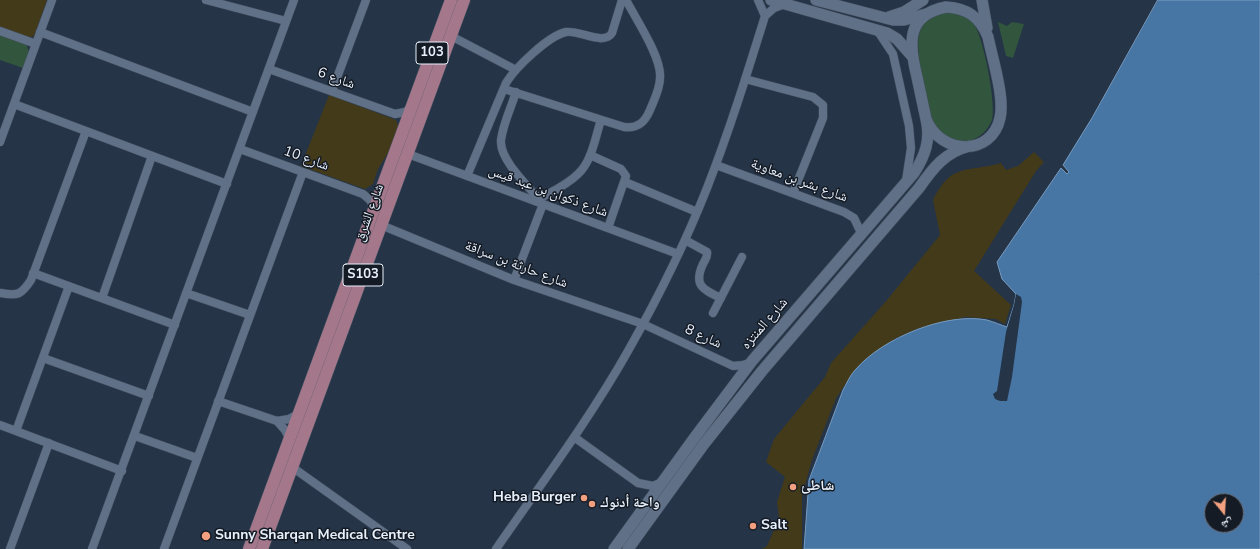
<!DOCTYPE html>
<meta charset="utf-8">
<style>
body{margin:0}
#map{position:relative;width:1260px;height:549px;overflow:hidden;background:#253447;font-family:"Nunito Sans","Noto Naskh Arabic",sans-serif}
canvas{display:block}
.north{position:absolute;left:1204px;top:493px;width:40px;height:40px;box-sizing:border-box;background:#151b24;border:1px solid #69707b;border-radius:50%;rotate:162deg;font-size:11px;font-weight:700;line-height:16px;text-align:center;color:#e7f0fd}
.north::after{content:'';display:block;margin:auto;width:14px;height:18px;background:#f2a07f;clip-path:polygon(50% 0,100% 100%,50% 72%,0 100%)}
</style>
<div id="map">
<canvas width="1260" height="549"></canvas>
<div class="north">ش</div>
</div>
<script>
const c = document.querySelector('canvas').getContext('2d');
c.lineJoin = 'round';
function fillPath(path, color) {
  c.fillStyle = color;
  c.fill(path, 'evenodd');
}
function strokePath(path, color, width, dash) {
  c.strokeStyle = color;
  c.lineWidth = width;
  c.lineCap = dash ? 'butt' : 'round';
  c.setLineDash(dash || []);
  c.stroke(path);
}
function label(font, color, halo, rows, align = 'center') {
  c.font = font + ' "Nunito Sans","Noto Naskh Arabic",sans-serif';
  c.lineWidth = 3;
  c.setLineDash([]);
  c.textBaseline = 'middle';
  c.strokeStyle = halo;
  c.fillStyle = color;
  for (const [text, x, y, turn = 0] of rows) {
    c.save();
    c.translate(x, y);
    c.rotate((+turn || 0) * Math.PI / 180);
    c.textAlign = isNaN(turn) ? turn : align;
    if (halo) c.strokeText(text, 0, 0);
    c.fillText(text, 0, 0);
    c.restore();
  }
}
fillPath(new Path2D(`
 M 946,12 C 957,13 966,15 973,23 C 983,33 997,107 992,120 C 987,132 977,140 965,142 C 957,143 943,138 938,131 C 928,119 913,45 920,31 C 926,19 934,16 946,12 Z
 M 998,22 L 1007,26 L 1012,22 L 1024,24 L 1013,58 L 1006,56 Z
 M 0,33 L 26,43 L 29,52 L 23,68 L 0,60 Z`), '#31553d');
fillPath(new Path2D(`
 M 0,0 L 47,0 L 34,36 L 27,38 L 0,28 Z
 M 329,95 L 396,120 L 399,127 L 391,148 L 378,169 L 373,184 L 365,189 L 301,166 Z
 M 1034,152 L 1044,162 L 1036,171 L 974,271 L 1011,305 L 1005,324 L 996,319 L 965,317 L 917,329 L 896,338 L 856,369 L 836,398 L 812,460 L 802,496 L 802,549 L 762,549 L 767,546 L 779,518 L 777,502 L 785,477 L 766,462 L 774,439 L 825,377 L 831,363 L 887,300 L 940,235 L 933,200 C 952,162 966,173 1001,163 L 1006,170 L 1018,166 Z`), '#433a1a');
const water = new Path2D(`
 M 1158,0 L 1260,0 L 1260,549 L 804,549 L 809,480 L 843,390 C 847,383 850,375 856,369 C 883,338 946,312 987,320 C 994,322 1001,325 1007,327 L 1014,305 L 1016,294 L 1002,279 L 997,262 L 1061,168 L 1067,174 L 1069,172 L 1063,165 L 1092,118 ZM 1212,501 L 1236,501 L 1236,525 L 1212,525 Z`);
fillPath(water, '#4776a5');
strokePath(water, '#779bbf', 1);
fillPath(new Path2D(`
 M 1016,294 L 1021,297 L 1022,302 L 1012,377 L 1007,401 L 1000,401 L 995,399 L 993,394 L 997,391 L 1006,332 L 1014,305 Z`), '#253447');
const street = new Path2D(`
 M 206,0 L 286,21
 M 758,0 L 765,16
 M 877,30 L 893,54 L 909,126 L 911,148 L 906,181
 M 0,31 L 36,44
 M 40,32 L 253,112
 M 451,36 L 516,70
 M 269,69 L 395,114 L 405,112 L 412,107
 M 745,79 L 813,97 L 823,105 L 823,118 L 793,193
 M 504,89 L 624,127 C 638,129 645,122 650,110 C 654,100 660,89 660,78 C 662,58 636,19 626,0
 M 332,91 L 366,0
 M 516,92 C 511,108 503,124 501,140 C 499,159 527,185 539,199
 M 14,104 L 227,184
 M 0,142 L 52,0
 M 240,149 L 363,194 L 370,200 L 375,209
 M 408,154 L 678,254
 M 590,155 L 621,169 L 626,176 L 608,228
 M 716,165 L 844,212 L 854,218 L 862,235
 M 467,176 L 506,83 C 515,68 548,36 566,32 C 580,30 604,46 612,33 L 622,0
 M 625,182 L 697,212
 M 535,201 C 549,193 566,186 578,174 C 592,161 595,138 601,120
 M 381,225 L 514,280 L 643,324 L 733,366 L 743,365 L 752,362
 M 685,240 L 707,252 C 708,257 705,260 703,264 C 693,285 703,290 721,298
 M 33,273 L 175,325
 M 514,280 L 543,204
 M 1,293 C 18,296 21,295 31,280 L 86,131
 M 186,293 L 250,315
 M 102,298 L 152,156
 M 713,313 L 742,257
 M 43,358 L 149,396
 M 218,401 L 277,421 L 289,419 L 300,413
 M 277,421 L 285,430 L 290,440
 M 0,425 L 122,471
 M 16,431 L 69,286
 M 135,436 L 197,458
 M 574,437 L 638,483 L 653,486 L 662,482
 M 292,467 L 407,549
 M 10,549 L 49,443
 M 92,549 L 294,0
 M 164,549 L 303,172
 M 496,549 C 541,484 589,420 628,351 C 658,298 685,244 707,188 C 729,132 747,74 765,16 L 774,8 L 785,4`);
const secondary = new Path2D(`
 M 771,0 L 887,33 L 897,39 L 912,56
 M 816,0 L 893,20 L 904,20 L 926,14
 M 982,0 L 987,28
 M 946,7 C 967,8 980,17 988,37 C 992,57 1005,98 1000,118 C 992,156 941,156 926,119 C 923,105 920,91 917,77 C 909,45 905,15 946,7 Z
 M 889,17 L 904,12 L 923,0
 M 614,549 L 695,437 L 752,361 L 914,173 C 925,156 931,140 926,119
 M 628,549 L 704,444 L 762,371 L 919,188 C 933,168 945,152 970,146`);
const primary = new Path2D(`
 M 249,549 L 451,0
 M 262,549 L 464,0`);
strokePath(street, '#465263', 9);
strokePath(secondary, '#465263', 12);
strokePath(primary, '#465263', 13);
strokePath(street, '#607086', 8);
strokePath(secondary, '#607086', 11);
strokePath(primary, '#a4788a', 12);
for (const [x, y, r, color] of [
 [793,487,4,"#f2a07f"],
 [584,498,4,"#f2a07f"],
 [592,504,4,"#f2a07f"],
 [753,526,4,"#f2a07f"],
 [206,536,5,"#f2a07f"]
]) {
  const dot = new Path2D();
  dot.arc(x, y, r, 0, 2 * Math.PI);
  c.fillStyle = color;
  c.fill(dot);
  strokePath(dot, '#151b24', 1.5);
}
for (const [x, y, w] of [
 [432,53,32],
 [363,275,40]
]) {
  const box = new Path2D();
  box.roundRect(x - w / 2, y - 11, w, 22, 3);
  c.fillStyle = '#151b24';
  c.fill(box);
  strokePath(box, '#e7f0fd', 1);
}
label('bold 13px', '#e7f0fd', null, [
 ["103",432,53],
 ["S103",363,275]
]);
label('14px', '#e7f0fd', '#151b24', [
 ["شارع 6",336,79,20],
 ["شارع 10",306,159,20],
 ["شارع بشر بن معاوية",799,181,20],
 ["شارع ذكوان بن عبد قيس",548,192,20],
 ["شارع الشرق",370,213,-70],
 ["شارع حارثة بن سراقة",516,265,21],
 ["شارع المنتزه",765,324,-49],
 ["شارع 8",703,337,25]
]);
label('bold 14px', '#e7f0fd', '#151b24', [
 ["شاطئ",801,487],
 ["Heba Burger",576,498,"right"],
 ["واحة أدنوك",600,504],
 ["Salt",761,526],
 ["Sunny Sharqan Medical Centre",215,536]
], 'left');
</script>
